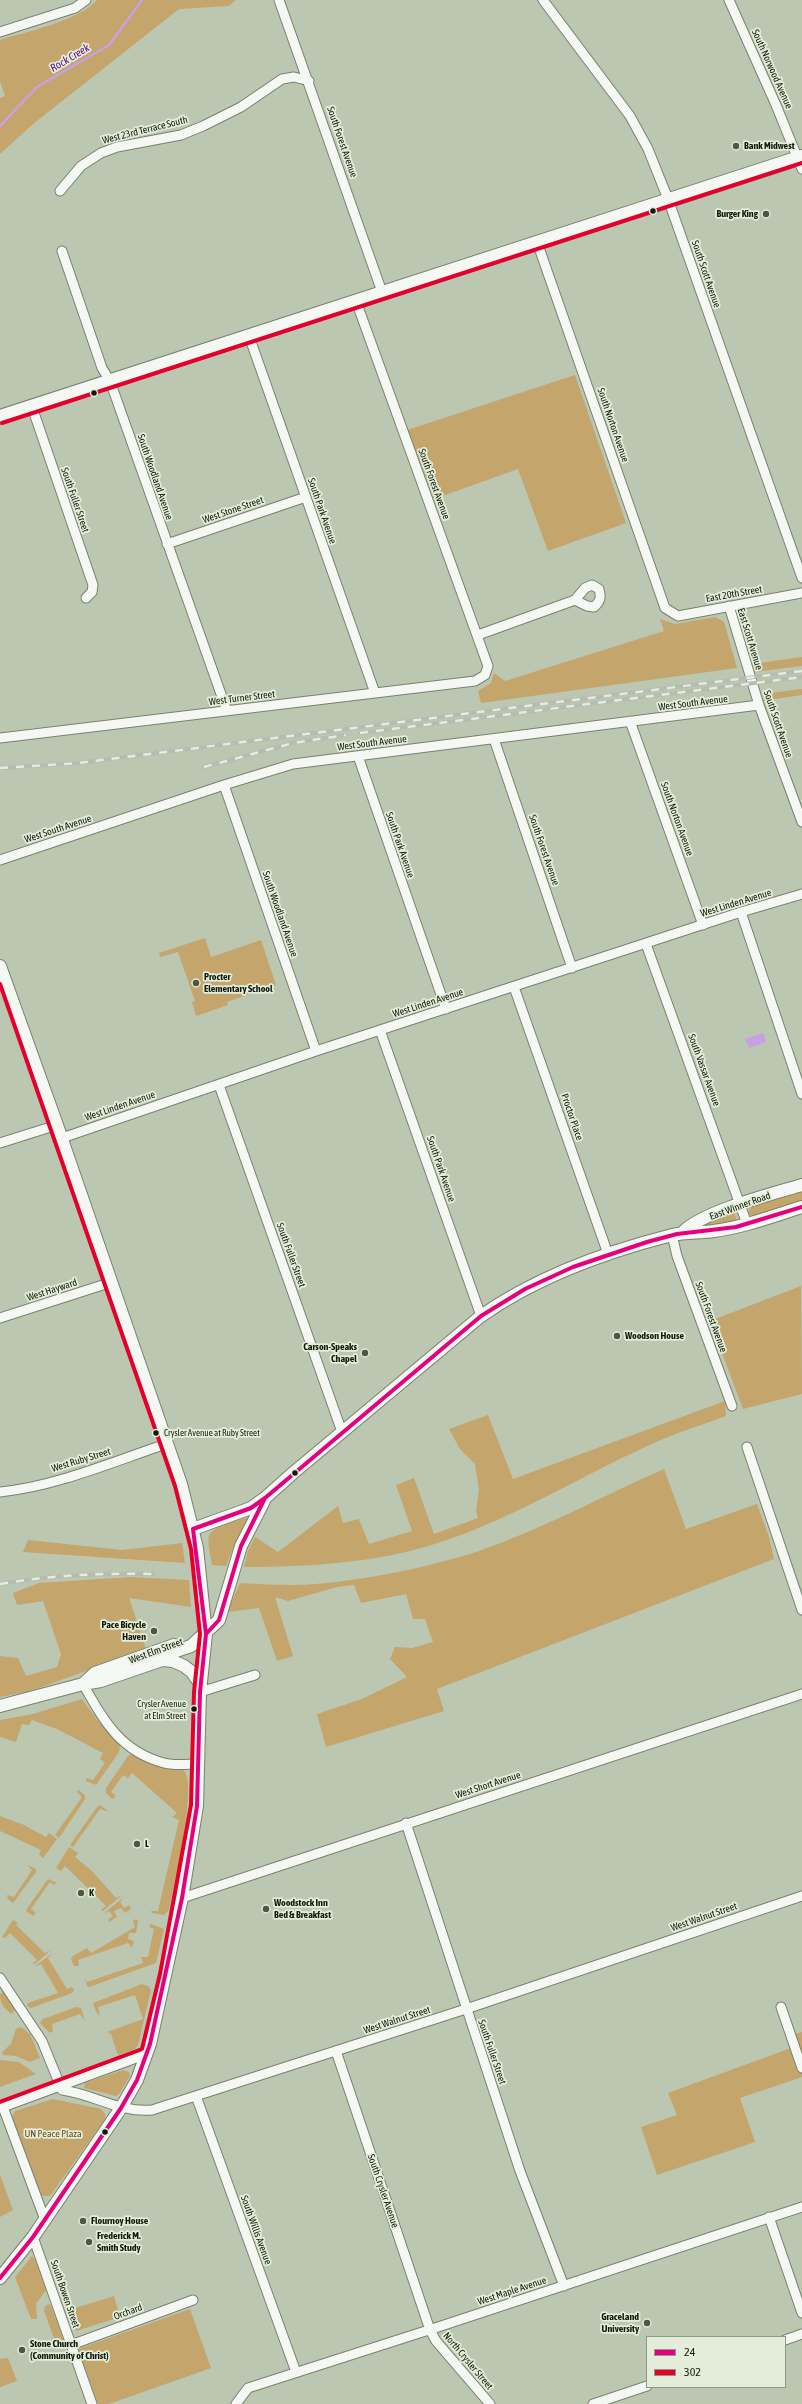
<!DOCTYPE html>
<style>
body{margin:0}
#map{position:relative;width:802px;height:2404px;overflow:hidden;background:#bcc7b1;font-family:"Asap Condensed",sans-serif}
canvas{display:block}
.legend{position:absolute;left:646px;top:2336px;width:140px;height:52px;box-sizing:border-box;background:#e3edd9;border:1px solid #909987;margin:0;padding:5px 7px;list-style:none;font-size:12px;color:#131a0b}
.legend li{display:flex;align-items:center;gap:8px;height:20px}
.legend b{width:20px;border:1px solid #909987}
</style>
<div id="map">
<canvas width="802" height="2404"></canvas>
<ul class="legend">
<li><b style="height:5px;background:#e5007d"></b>24</li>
<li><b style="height:5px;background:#e4002b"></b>302</li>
</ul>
</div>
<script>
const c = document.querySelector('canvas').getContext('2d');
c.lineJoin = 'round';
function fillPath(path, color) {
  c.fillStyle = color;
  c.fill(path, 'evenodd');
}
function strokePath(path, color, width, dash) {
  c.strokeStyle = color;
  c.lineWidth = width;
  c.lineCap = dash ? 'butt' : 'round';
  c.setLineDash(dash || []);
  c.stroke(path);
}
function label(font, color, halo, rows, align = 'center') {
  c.font = font + ' "Asap Condensed",sans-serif';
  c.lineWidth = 3.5;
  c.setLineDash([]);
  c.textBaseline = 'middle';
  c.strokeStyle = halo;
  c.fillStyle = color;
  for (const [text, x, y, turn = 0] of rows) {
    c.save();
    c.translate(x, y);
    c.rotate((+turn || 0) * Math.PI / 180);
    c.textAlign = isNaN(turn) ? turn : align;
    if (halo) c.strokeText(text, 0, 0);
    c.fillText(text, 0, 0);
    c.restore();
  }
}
fillPath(new Path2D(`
 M 97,0 L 236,0 L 229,6 L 179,9 L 33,124 L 0,154 L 0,98 L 5,96 L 0,81 L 0,40 C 28,31 78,21 97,0 Z
 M 575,375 L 626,523 L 548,551 L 518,469 L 434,499 L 407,430 Z
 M 715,617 L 724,622 L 737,668 L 481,703 L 478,691 L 491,683 L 494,673 L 505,681 L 664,631 L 660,619 L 675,624 Z
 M 802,657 L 802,666 L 754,672 L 752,664 Z
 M 802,689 L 802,695 L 762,701 L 770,693 Z
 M 205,938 L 211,957 L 261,940 L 276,985 L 227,1002 L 228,1005 L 196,1016 L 192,1002 L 195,1001 L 178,952 L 160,957 L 159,953 Z
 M 802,1191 L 802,1202 L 754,1217 L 748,1213 L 751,1206 Z
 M 730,1212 L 734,1212 L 737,1221 L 734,1223 L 695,1228 Z
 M 801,1286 L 802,1394 L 743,1409 L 710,1321 Z
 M 725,1401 L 726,1416 C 705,1424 684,1430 663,1439 C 587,1472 518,1517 438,1543 C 377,1563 307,1567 244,1567 L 248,1551 L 255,1537 L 278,1552 L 338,1506 L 343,1523 L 359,1519 L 369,1544 L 412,1531 L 396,1485 L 414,1478 L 434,1534 L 478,1518 L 476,1511 L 479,1490 L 475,1464 L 460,1449 L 449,1429 L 488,1415 L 513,1479 Z
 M 664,1469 L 686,1529 L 757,1504 L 769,1537 L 774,1559 L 437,1689 L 444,1711 L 326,1747 L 317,1714 L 362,1699 L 407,1677 L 390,1659 L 395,1647 L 412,1648 L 433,1642 L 425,1619 L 413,1619 L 406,1594 L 361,1603 L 354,1585 L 337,1587 L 288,1601 L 275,1597 L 293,1656 L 277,1661 L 259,1608 L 227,1612 L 240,1583 C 258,1584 276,1585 294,1585 C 348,1584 428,1568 479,1551 C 542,1529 603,1496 664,1469 Z
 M 246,1518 L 248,1519 L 236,1545 L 234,1545 L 226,1566 L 212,1565 C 211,1557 207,1544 209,1536 C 212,1526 237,1521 246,1518 Z
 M 28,1540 L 122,1550 L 182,1543 L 185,1563 L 23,1552 Z
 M 130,1577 L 189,1580 L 191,1607 L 129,1598 L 146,1649 L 31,1691 L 0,1697 L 0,1656 L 18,1658 L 26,1676 L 57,1667 L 61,1654 L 43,1601 L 17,1605 L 13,1593 L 39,1583 Z
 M 82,1699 L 98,1721 L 120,1745 L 119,1752 L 96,1785 L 86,1781 L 86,1778 L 93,1780 L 105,1763 L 100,1759 L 103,1753 L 57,1729 L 32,1720 L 29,1725 L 22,1724 L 16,1742 L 0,1737 L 0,1720 L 33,1714 Z
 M 133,1754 L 167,1767 L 183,1770 C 199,1780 173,1890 169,1910 L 164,1915 L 152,1913 L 151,1911 L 158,1911 L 179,1820 L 172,1817 L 177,1813 L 132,1773 L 128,1778 L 123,1775 L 111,1792 L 115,1795 L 115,1798 L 112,1799 L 106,1793 L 106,1788 L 128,1756 Z
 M 78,1790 L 85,1795 L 85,1799 L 59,1838 L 55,1835 L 82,1797 L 77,1792 Z
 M 100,1805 L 107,1810 L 106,1811 L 100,1809 L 73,1847 L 70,1845 L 97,1807 Z
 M 0,1816 L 24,1825 L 46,1837 L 49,1833 L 57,1839 L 43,1858 L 39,1855 L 41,1850 L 0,1831 Z
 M 69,1847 L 78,1853 L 75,1857 L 92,1871 L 116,1898 L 122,1895 L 103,1911 L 101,1910 L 106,1906 L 65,1866 L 61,1871 L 56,1868 Z
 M 27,1865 L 36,1869 L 36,1872 L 13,1903 L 8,1899 L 7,1895 L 14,1897 L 32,1870 Z
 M 48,1879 L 57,1883 L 54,1885 L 50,1882 L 31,1909 L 36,1913 L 33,1916 L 26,1911 L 28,1907 Z
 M 124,1897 L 120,1902 L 124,1908 L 129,1905 L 131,1909 L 125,1913 L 121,1908 L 114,1911 L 117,1917 L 109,1922 L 109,1919 L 113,1916 L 109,1911 L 103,1914 Z
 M 136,1919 L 138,1921 L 136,1933 L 129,1933 L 128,1939 L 134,1941 L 132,1948 L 128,1943 L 78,1960 L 79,1966 L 74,1966 L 71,1959 L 73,1956 L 87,1948 L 91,1953 L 135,1927 L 133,1921 Z
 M 13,1920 L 18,1923 L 16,1925 L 45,1953 L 51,1950 L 35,1964 L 32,1964 L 37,1960 L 10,1933 L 5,1938 L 2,1937 Z
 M 151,1924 L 164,1929 L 156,1963 L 89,1987 L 87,1986 L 85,1977 L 87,1982 L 143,1963 L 141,1957 L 148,1957 L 154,1929 L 149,1927 Z
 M 53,1953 L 48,1958 L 67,1989 L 72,1987 L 74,1990 L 72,1993 L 31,2008 L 27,2006 L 28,2003 L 58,1993 L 41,1964 L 34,1967 Z
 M 142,1984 L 148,1986 L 151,1990 L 138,2045 L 135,2049 L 118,2055 L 111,2034 L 107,2032 L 143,2019 L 135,1995 L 98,2007 L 100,2016 L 96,2012 L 93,2003 Z
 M 5,1990 L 17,2008 L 11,2014 C 4,2007 0,2005 0,1994 Z
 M 76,2007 L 81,2008 L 85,2021 L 80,2014 L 52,2024 L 53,2031 L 50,2033 L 40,2023 L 43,2019 Z
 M 21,2027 L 30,2034 L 40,2058 L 30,2062 L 16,2056 L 3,2055 L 2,2052 L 11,2044 L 16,2029 Z
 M 802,2032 L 802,2077 L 740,2098 L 755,2142 L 657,2175 L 641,2127 L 677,2115 L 668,2093 L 791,2048 L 788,2036 Z
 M 0,2060 L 19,2062 L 36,2074 L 0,2087 Z
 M 123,2070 L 129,2072 L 130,2076 L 119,2094 L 116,2096 L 84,2088 L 85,2083 Z
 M 53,2099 L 101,2109 L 105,2114 L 105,2119 L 50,2196 L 43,2196 L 39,2193 L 13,2123 L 13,2115 L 15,2111 Z
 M 0,2175 L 13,2210 L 0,2217 Z
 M 32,2256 L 35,2259 L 46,2290 L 36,2304 L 37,2319 L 31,2319 L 15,2277 Z
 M 114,2296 L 120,2317 L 76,2331 L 69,2310 Z
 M 49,2304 L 51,2306 L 63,2339 L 61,2342 L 55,2341 L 44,2311 L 45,2306 Z
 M 190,2309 L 211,2368 L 109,2404 L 98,2404 L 78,2349 Z
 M 8,2358 L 17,2381 L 0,2387 L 0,2359 Z`), '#c4a56c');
fillPath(new Path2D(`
 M 763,1033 L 766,1042 L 749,1048 L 745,1039 Z`), '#c6a1e3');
strokePath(new Path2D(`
 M 0,126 L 37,87 L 109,45 L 142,0`), '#c6a1e3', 2.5);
const street = new Path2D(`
 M 279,0 L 382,292
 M 543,0 L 630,116 L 648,149 L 668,199 L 802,578
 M 729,0 L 776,105 L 802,169
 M 0,32 L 75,8 L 86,0
 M 60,191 L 81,166 L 101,153 L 117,147 L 181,135 L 203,126 L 241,107 L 282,79 L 294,77 L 309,81
 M 537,242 L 665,608 L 678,616 L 802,593
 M 62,251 L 102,368 L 110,381 L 227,711
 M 249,336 L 375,693
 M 32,407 L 93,585 L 92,592 L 86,598
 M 167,544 L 306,497
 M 729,606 L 759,705 L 802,822
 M 478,635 L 575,600 L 587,606 L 594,607 C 601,601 601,597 599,589 L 592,585 L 585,588 L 575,600
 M 630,721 L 703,925
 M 0,738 L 475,681 L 485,675 L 488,666 L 356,301
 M 494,739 L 572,968
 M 358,756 L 446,1009
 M 224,785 L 316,1051
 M 0,860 L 224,785 L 293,764 L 759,705
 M 741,912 L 802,1094
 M 646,944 L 747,1224
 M 514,987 L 608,1254
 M 380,1030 L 481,1316
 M 219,1085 L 342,1432
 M 62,1138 L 316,1051 L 741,912 L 802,894
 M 0,1143 L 57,1125
 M 672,1235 L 677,1256 L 732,1406
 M 0,1318 L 112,1282
 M 747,1447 L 802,1610
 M 0,1492 C 57,1486 112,1462 166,1444
 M 83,1684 C 104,1721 120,1751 164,1763 C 174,1766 188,1764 198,1764
 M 200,1692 L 255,1675
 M 406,1823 L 520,2171 L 564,2286
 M 182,1898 L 802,1694
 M 0,1978 L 42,2041 L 62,2090 C 93,2094 120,2113 152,2110 L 466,2009 L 802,1896
 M 781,2007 L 802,2068
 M 336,2051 L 430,2330 L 436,2341 L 490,2404
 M 196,2096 L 296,2372
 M 3,2107 L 45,2220
 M 0,2108 L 147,2054
 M 769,2217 L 802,2313
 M 33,2237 L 92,2404
 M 785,2340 L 802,2334
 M 71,2345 L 193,2300
 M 236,2404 L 248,2388 L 435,2328 L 802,2207
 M 593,2404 L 647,2386`);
const secondary = new Path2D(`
 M 0,966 L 57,1125 L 181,1484 L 197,1548 L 206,1634 L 200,1692 L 197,1806 L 182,1898 L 150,2044 L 137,2080 L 121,2108 L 33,2237 L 0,2278
 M 683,1232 C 704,1211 772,1194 802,1185
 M 193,1529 L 251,1508 L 265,1498 L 293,1473 L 481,1316 C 538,1276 605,1252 672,1235 C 686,1232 700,1233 714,1231 C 744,1227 773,1216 802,1207
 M 162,1660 L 167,1654 L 191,1646 L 219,1620 L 241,1546 L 264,1501
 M 83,1684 L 95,1673 L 174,1645
 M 0,1706 L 83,1684 L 101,1681 L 162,1660 L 173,1661 L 184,1666 L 192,1672 L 201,1685`);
const primary = new Path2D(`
 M 0,417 L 802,157`);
strokePath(street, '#788170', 11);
strokePath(secondary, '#788170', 14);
strokePath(primary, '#788170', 16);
strokePath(street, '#f5f7f3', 9);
strokePath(secondary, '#f5f7f3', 12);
strokePath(primary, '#f5f7f3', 14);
const rail = new Path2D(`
 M 360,733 L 802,677
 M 204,767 L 293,743 L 346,735
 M 0,768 L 78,763 L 802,671
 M 0,1584 C 52,1575 99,1573 153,1574`);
strokePath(rail, '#b8bab4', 4);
strokePath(rail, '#e3edd9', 2.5, [8]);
strokePath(new Path2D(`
 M 193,1529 L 251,1508 L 265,1498 L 481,1316 L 525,1289 L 573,1267 L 647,1242 L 677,1234 L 736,1227 L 802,1207
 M 206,1634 L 219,1620 L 241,1546 L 265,1498
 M 0,2278 L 33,2237 L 121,2108 L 137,2080 L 150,2044 L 182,1898 L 197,1806 L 200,1692 L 206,1634 L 193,1529`), '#e5007d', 4);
strokePath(new Path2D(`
 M 2,423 L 802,163
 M 0,984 L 175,1486 L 191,1549 L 200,1634 L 194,1692 L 191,1805 L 160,1974 L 142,2049 L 0,2102`), '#e4002b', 4);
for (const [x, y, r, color] of [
 [736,146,4,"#4e5745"],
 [653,211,3.5,"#131a0b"],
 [766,214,4,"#4e5745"],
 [94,393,3.5,"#131a0b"],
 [196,983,4,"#4e5745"],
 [617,1336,4,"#4e5745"],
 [365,1353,4,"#4e5745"],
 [156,1433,3.5,"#131a0b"],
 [295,1473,3.5,"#131a0b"],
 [154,1631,4,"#4e5745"],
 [194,1709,3.5,"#131a0b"],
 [137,1844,4,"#4e5745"],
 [81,1893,4,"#4e5745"],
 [266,1909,4,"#4e5745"],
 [105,2132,3.5,"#131a0b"],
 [83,2221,4,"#4e5745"],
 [89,2242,4,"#4e5745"],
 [647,2323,4,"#4e5745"],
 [22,2350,4,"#4e5745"]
]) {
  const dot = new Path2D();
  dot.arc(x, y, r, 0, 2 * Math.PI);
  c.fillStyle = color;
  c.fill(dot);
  strokePath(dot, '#e3edd9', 1.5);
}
label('9px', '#131a0b', '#e3edd9', [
 ["Crysler Avenue at Ruby Street",164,1433],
 ["Crysler Avenue",186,1704,"right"],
 ["at Elm Street",186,1716,"right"]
], 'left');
label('10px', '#131a0b', '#e3edd9', [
 ["South Norwood Avenue",772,69,66],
 ["West 23rd Terrace South",145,130,-14],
 ["South Forest Avenue",342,142,71],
 ["South Scott Avenue",706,274,71],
 ["South Norton Avenue",613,425,71],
 ["South Woodland Avenue",155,477,71],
 ["South Forest Avenue",434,484,70],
 ["South Fuller Street",75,500,71],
 ["West Stone Street",233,510,-19],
 ["South Park Avenue",322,511,71],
 ["East 20th Street",734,594,-10],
 ["East Scott Avenue",750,639,73],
 ["West Turner Street",242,698,-7],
 ["West South Avenue",693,703,-7],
 ["South Scott Avenue",778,724,71],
 ["West South Avenue",372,743,-7],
 ["South Norton Avenue",677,819,70],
 ["West South Avenue",58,829,-18],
 ["South Park Avenue",400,845,71],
 ["South Forest Avenue",544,850,71],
 ["West Linden Avenue",736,903,-17],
 ["South Woodland Avenue",280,914,71],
 ["West Linden Avenue",428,1003,-18],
 ["South Vassar Avenue",704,1070,70],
 ["West Linden Avenue",120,1106,-19],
 ["Proctor Place",572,1117,71],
 ["South Park Avenue",441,1169,71],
 ["East Winner Road",740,1206,-20],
 ["South Fuller Street",291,1255,70],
 ["West Hayward",52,1290,-18],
 ["South Forest Avenue",711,1317,70],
 ["West Ruby Street",81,1460,-17],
 ["West Elm Street",156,1651,-20],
 ["West Short Avenue",488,1785,-18],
 ["West Walnut Street",704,1917,-19],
 ["West Walnut Street",397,2020,-18],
 ["South Fuller Street",492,2052,71],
 ["South Crysler Avenue",383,2191,71],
 ["South Willis Avenue",256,2230,70],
 ["West Maple Avenue",512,2291,-18],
 ["South Bowen Street",65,2294,71],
 ["Orchard",128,2312,-20],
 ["North Crysler Street",468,2361,50]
]);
label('bold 10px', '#131a0b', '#e3edd9', [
 ["Bank Midwest",744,146],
 ["Burger King",758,214,"right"],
 ["Procter",204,977],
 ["Elementary School",204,989],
 ["Woodson House",625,1336],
 ["Carson-Speaks",357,1347,"right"],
 ["Chapel",357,1359,"right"],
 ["Pace Bicycle",146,1625,"right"],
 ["Haven",146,1637,"right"],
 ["L",145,1844],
 ["K",89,1893],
 ["Woodstock Inn",274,1903],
 ["Bed & Breakfast",274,1915],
 ["Flournoy House",91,2221],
 ["Frederick M.",97,2236],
 ["Smith Study",97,2248],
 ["Graceland",639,2317,"right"],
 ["University",639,2329,"right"],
 ["Stone Church",30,2344],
 ["(Community of Christ)",30,2356]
], 'left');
label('10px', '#6c491f', '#e3edd9', [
 ["UN Peace Plaza",53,2134]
]);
label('italic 11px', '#63128e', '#e3edd9', [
 ["Rock Creek",70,58,-31]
]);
</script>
